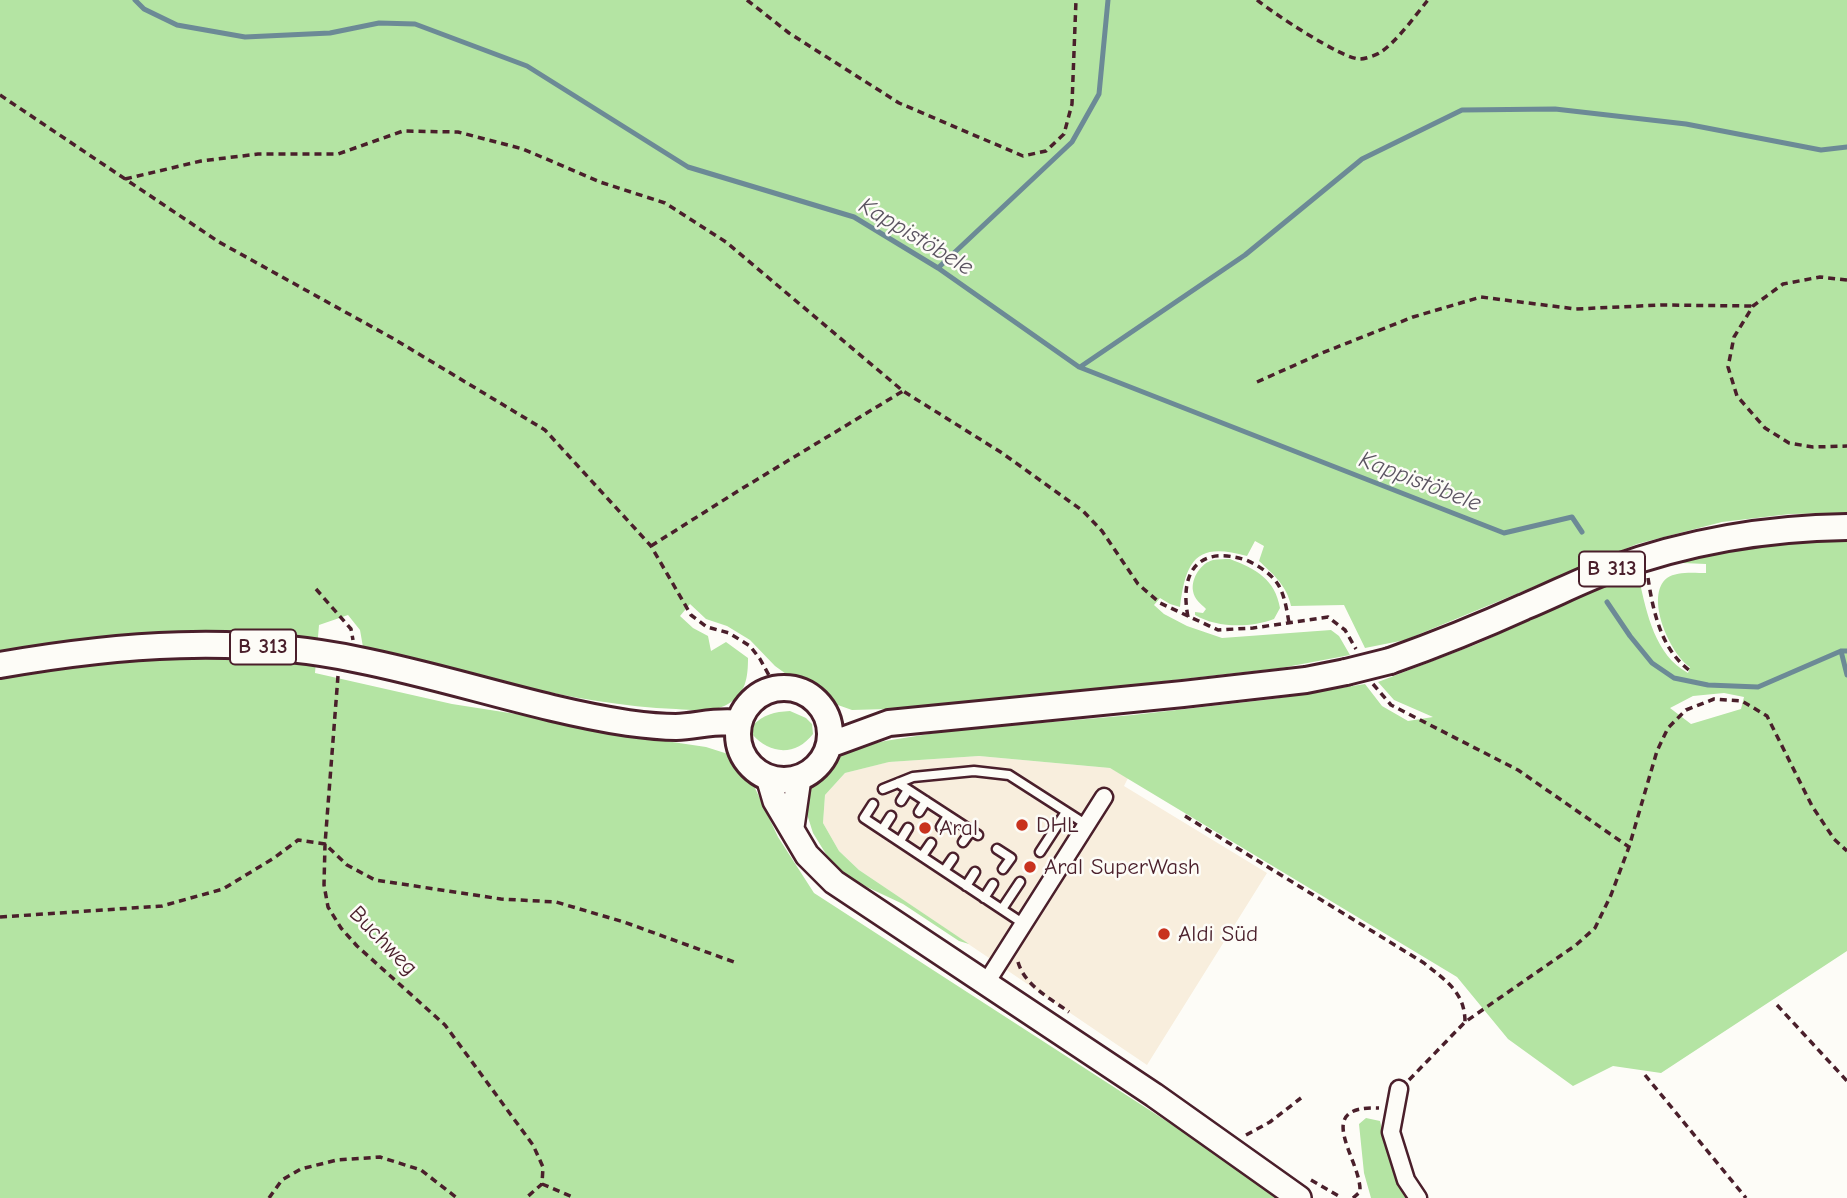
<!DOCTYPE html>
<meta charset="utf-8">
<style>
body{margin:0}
canvas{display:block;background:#fdfcf7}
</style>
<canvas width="1847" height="1198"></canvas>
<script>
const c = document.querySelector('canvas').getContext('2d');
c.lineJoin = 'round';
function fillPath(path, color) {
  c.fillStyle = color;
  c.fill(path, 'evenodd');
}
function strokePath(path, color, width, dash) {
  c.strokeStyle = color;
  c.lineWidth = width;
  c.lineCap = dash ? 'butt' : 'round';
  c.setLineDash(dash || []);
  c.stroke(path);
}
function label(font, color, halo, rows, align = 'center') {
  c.font = font + ' "Comic Neue",sans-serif';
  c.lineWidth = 5;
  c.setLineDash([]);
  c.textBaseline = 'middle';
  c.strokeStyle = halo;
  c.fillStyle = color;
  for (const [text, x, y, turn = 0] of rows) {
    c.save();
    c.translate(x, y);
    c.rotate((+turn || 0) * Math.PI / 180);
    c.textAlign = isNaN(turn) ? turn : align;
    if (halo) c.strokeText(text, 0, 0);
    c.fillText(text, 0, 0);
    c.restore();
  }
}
fillPath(new Path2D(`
 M 979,756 L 1110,768 L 1128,778 L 1124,786 L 1267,873 L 1147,1065 L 859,870 L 839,851 L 823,823 L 825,795 L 845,773 L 888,762 Z`), '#f8eedd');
fillPath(new Path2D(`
 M 0,0 L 1847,0 L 1847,513 L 1790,514 L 1722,522 L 1637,544 L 1405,640 L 1365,648 L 1344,605 L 1291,606 C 1287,586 1274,575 1259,561 L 1264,546 L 1255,541 L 1247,556 C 1197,542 1186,559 1180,607 L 1170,604 L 1160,598 L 1154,605 L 1164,614 L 1187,626 L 1222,638 L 1331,630 L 1339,636 L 1350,655 L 1281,668 L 922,708 L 852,710 L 835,704 L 809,682 L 789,676 L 775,666 L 750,640 L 727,626 L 706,619 L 690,604 L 680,616 L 693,628 L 708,636 L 711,651 L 726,642 L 748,658 C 748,677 746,694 728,704 C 713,713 694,710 676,709 C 572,705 464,671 363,647 L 360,630 L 348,615 L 319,625 L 315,673 L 452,704 L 535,717 L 605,732 L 706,747 L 728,754 L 754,786 L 778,837 L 814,893 L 1256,1179 L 1277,1198 L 0,1198 Z
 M 1837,539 L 1847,539 L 1847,951 L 1661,1073 L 1613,1066 L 1573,1086 L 1508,1039 L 1457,977 L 1110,768 L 979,756 L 889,762 L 845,773 L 825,795 L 823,823 L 839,851 L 859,870 L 969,944 L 959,941 L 903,904 L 852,880 L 829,859 L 813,833 L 806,811 L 805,797 L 810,783 L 832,757 L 845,750 L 885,741 L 948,731 L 1133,715 L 1273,699 L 1365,684 L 1382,706 L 1408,721 L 1433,717 L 1394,700 L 1378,682 L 1477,644 L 1616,581 L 1639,579 C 1647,614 1655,655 1688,673 L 1690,667 C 1670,654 1644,596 1667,578 C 1677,571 1694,573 1706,573 L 1706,564 L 1682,563 L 1682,560 L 1777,542 ZM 1724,693 L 1744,697 L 1741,709 L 1691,724 L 1670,708 L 1693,696 Z
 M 1230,559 C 1256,569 1275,579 1280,608 L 1274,619 C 1250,628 1217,628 1195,615 L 1195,612 L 1203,613 L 1206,609 C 1201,604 1194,599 1193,591 C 1191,578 1201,563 1213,560 C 1218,559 1225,559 1230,559 Z
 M 790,711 L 806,718 L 812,724 L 813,734 C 796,756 770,755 752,734 L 752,726 C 764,714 774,712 790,711 Z
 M 1366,1118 L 1380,1121 L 1387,1151 L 1415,1198 L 1371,1198 L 1364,1173 L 1359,1124 Z`), '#b4e4a3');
strokePath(new Path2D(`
 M 135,0 L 144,9 L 177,25 L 245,37 L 330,33 L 379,23 L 415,24 L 527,66 L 688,167 L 854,217 L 938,268 L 1079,367 L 1504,533 L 1572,517 L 1582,532
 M 938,268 L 1072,142 L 1099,94 L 1108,0
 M 1080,367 L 1245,255 L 1362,159 L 1462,110 L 1555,109 L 1686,124 L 1821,150 L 1847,147
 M 1607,602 L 1630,636 L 1652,663 L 1674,678 L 1708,685 L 1758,687 L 1841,651 L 1847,651
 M 1841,651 L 1847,675`), '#6c8a96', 5);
const lane = new Path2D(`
 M 898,783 L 978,835
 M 883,789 L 913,777 L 974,771 L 1009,775 L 1087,825
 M 901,801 L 908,790
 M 873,804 L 864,818 L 1024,924
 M 919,812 L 926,801
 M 941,827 L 948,816
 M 882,830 L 891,816
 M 900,841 L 908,828
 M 963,842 L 971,831
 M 997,849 L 1011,858 L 1003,869
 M 1040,852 L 1066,812
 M 922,856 L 931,843
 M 944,871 L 953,858
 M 966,886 L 975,872
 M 984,898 L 993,884
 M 1002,909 L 1020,882`);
const street = new Path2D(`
 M 986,983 L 1104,797
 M 1399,1089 L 1391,1132 L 1406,1180 L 1418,1198`);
const secondary = new Path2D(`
 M 768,777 L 775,801 L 807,855 L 834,882 L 1154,1095 L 1299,1198
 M 792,827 L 799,778`);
const primary = new Path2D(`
 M 1390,661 C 1435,645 1480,627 1524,607 C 1553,595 1582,580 1612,569 C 1689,541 1765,528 1847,527
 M 0,665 C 119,644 240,635 359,660 C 450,678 537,709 628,723 C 643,725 661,727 676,727 C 698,726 716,720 739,723
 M738 734a46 46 0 1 1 92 0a46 46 0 1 1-92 0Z
 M 829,745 L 889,723 L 1183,694 L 1306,680 L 1346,672`);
strokePath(lane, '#4a1f2b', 13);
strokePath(street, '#4a1f2b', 21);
strokePath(secondary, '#4a1f2b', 28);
strokePath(primary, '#4a1f2b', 30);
strokePath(new Path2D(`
 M 747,0 L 789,33 L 899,103 L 1023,156 L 1046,151 L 1064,134 L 1072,104 L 1076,0
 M 1257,0 C 1273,13 1342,59 1360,59 C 1365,59 1377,55 1381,52 C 1397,41 1415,16 1428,0
 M 0,95 L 219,242 L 394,339 L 545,430 L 651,546 L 691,615 L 707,627 L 729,633 L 750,646 L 760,659 L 776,688
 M 125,179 L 201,161 L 258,154 L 338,154 L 403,131 L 458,132 L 523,149 L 600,182 L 665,203 L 726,242 L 903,391 L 1002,453 L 1083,511 L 1102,531 L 1138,584 L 1160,603 L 1218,630 L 1253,628 L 1328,617 L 1345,630 L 1356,649
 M 1847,280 L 1820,277 L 1783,284 L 1753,306 L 1734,337 L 1728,367 L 1737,396 L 1765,428 L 1789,443 L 1813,447 L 1847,446
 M 1257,382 L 1322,353 L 1413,317 L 1481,297 L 1576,309 L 1661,305 L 1753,306
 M 651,546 L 738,491 L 903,391
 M 1648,578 C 1653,611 1661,649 1689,670
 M 316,589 L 351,629 L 353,640
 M 1188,617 C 1179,571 1199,545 1246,560 C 1258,565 1272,574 1279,586 C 1285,597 1287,611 1289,623
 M 338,676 L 325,844 L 324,885 L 328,907 L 341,928 L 357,946 L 445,1025 L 533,1145 L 543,1167 L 542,1184 L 526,1198
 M 1373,684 L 1391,705 L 1518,770 L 1629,847
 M 1185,816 L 1424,963 C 1446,981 1465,992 1465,1022
 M 0,917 L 162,906 L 223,889 L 274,858 L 298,840 L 325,844 L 347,865 L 375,880 L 501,899 L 556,902 L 624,922 L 734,962
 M 1018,962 C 1025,986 1050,998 1069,1012
 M 1777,1005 L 1847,1081
 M 1645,1075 L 1746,1198
 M 1409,1080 L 1465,1022 L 1576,945 L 1595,928 L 1611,895 L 1629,847 L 1657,751 L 1668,728 L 1686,710 L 1714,699 L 1742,701 L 1767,716 L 1812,806 L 1834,839 L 1847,851
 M 1246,1135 L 1270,1122 L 1301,1098
 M 1311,1180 L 1342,1198
 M 542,1184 L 575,1198
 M 269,1198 L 282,1180 L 301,1169 L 337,1160 L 380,1157 L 421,1170 L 457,1198
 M 1353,1198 L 1360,1192 C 1362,1160 1310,1105 1379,1108`), '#4a1f2b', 3.5, [7, 5]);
strokePath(lane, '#fdfcf7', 8);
strokePath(street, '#fdfcf7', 16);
strokePath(secondary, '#fdfcf7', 23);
strokePath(primary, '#fdfcf7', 24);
const primaryBridge = new Path2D(`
 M 1346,672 L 1390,661`);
strokePath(primaryBridge, '#4a1f2b', 30, []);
strokePath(primaryBridge, '#fdfcf7', 24);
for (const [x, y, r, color] of [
 [1022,825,7,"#c8321e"],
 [925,828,7,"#c8321e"],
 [1030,867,7,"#c8321e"],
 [1164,934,7,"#c8321e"]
]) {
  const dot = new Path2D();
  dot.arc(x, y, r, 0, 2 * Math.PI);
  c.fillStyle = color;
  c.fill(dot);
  strokePath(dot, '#fdfcf7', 2.5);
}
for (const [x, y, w] of [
 [1612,569,66],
 [263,647,66]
]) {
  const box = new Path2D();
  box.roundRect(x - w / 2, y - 17.5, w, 35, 5);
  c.fillStyle = '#fdfcf7';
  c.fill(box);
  strokePath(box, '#4a1f2b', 2);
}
label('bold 21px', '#4a1f2b', null, [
 ["B 313",1612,569],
 ["B 313",263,647]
]);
label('23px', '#4a1f2b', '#fdfcf7', [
 ["DHL",1036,825],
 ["Aral",939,828],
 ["Aral SuperWash",1044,867],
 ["Aldi Süd",1178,934]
], 'left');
label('23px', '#4a1f2b', '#fdfcf7', [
 ["Buchweg",383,941,46]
]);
label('italic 24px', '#5b5461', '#fdfcf7', [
 ["Kappistöbele",916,237,31],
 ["Kappistöbele",1420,482,21]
]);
</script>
